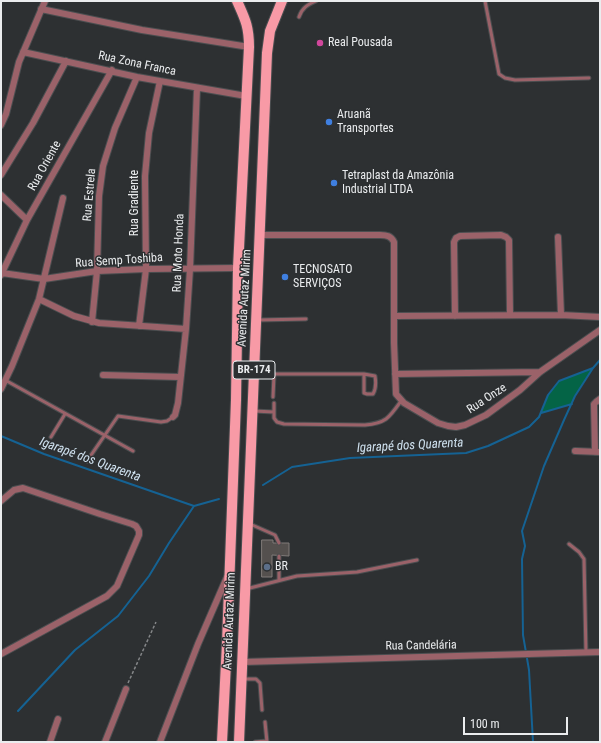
<!DOCTYPE html>
<meta charset="utf-8">
<style>
body{margin:0}
#map{position:relative;width:601px;height:743px;overflow:hidden;background:#2d3032;font-family:"Roboto Condensed",sans-serif}
canvas{display:block}
.frame{position:absolute;inset:0;border:2px solid #eaecee;pointer-events:none}
.scale{position:absolute;left:463px;top:717px;width:105px;height:18px;box-sizing:border-box;border:2px solid #eaecee;border-top:0;padding-left:5px;font-size:12px;line-height:14px;white-space:nowrap;color:#eaecee;-webkit-text-stroke:3px #2d3032;paint-order:stroke}
</style>
<div id="map">
<canvas width="601" height="743"></canvas>
<div class="frame"></div>
<div class="scale">100 m</div>
</div>
<script>
const c = document.querySelector('canvas').getContext('2d');
c.lineJoin = 'round';
function fillPath(path, color) {
  c.fillStyle = color;
  c.fill(path, 'evenodd');
}
function strokePath(path, color, width, dash) {
  c.strokeStyle = color;
  c.lineWidth = width;
  c.lineCap = dash ? 'butt' : 'round';
  c.setLineDash(dash || []);
  c.stroke(path);
}
function label(font, color, halo, rows, align = 'center') {
  c.font = font + ' "Roboto Condensed",sans-serif';
  c.lineWidth = 3;
  c.setLineDash([]);
  c.textBaseline = 'middle';
  c.strokeStyle = halo;
  c.fillStyle = color;
  for (const [text, x, y, turn = 0] of rows) {
    c.save();
    c.translate(x, y);
    c.rotate((+turn || 0) * Math.PI / 180);
    c.textAlign = isNaN(turn) ? turn : align;
    if (halo) c.strokeText(text, 0, 0);
    c.fillText(text, 0, 0);
    c.restore();
  }
}
fillPath(new Path2D(`
 M 593,368 L 575,396 L 572,404 L 541,413 L 548,395 L 559,381 Z`), '#046446');
strokePath(new Path2D(`
 M 541,413 L 572,404
 M 1,436 L 44,454 L 194,506 L 219,499
 M 263,485 L 292,467 L 350,458 L 466,453 L 488,446 L 529,427 L 539,417 L 548,395 L 559,381 L 593,368 L 600,360
 M 18,711 L 75,650 L 118,616 L 149,576 L 169,543 L 194,506
 M 533,742 L 529,670 L 523,635 L 522,559 L 525,546 L 522,531 L 544,466 L 564,420 L 575,396 L 593,368`), '#156293', 2);
const building = new Path2D(`
 M 262,540 L 273,540 L 273,543 L 289,543 L 289,556 L 272,555 L 272,577 L 262,577 Z`);
fillPath(building, '#54504e');
strokePath(building, '#807b79', 1);
const service = new Path2D(`
 M 485,1 L 499,74 L 505,78 L 515,80 L 589,78
 M 299,17 C 302,8 307,5 316,1
 M 258,320 L 306,319
 M 256,374 L 364,374 L 375,376 C 376,382 376,389 373,394 L 367,394 L 364,393 L 364,374
 M 5,380 L 133,451
 M 273,397 L 274,375
 M 274,403 L 274,418 L 277,422 L 284,424 L 365,425 C 386,423 389,418 401,401
 M 254,411 L 274,412
 M 51,437 L 65,414
 M 87,461 L 118,416 L 161,422 L 167,421 L 173,417
 M 250,524 L 275,535 L 279,543
 M 569,544 L 579,552 L 584,559 L 586,653
 M 279,580 L 279,556
 M 246,589 L 297,576 L 357,572 L 417,560
 M 243,679 L 256,679 L 260,683 L 262,710
 M 265,722 L 267,742
 M 255,742 L 267,741`);
const minor = new Path2D(`
 M 41,9 L 142,30 L 249,47
 M 23,52 L 137,77 L 246,96
 M 1,125 L 6,114 L 19,62 L 45,1
 M 1,175 L 33,123 L 66,61
 M 1,195 L 27,220
 M 260,235 L 380,235 C 387,235 391,236 394,242 L 394,343 L 396,394 L 404,403 L 438,423 L 448,426 L 456,427 L 465,425 L 486,415 L 520,390 L 540,372 L 600,330
 M 558,237 L 561,315
 M 2,273 L 44,279 L 97,271 L 146,269 L 238,268
 M 1,275 L 27,220 L 112,70
 M 39,299 L 74,316 L 99,323 L 186,329
 M 395,316 L 561,315 L 600,317
 M 455,316 L 454,242 L 456,238 L 460,236 L 501,235 L 506,237 L 509,240 L 510,315
 M 92,322 L 97,271 L 99,196 L 103,166 L 115,128 L 137,77
 M 139,326 L 146,269 L 145,176 L 149,133 L 160,81
 M 395,374 L 540,372
 M 103,375 L 180,377
 M 1,389 L 12,366 L 39,299 L 63,198
 M 173,417 L 175,415 L 178,403 L 186,329 L 190,269 L 197,88
 M 575,451 L 600,452
 M 595,452 L 594,404 L 596,402 L 600,399
 M 1,501 L 14,490 L 23,488 L 100,514 L 132,524 L 136,526 L 139,531 L 139,535 L 117,586 L 107,596 L 1,654
 M 242,662 L 600,652
 M 50,742 L 58,719
 M 105,742 L 126,689
 M 160,742 L 198,644 L 227,577`);
const primary = new Path2D(`
 M 222,742 L 227,643 L 236,400 L 238,268 L 249,47 C 249,26 245,19 237,1
 M 239,742 L 267,53 L 270,31 L 282,1`);
strokePath(service, '#4b4e50', 5);
strokePath(minor, '#4b4e50', 8);
strokePath(primary, '#4b4e50', 12);
strokePath(new Path2D(`
 M 128,683 L 156,622`), '#848688', 1.5, [3, 2]);
strokePath(service, '#9b6269', 3);
strokePath(minor, '#9b6269', 6);
strokePath(primary, '#f89aa6', 10);
for (const [x, y, r, color] of [
 [320,43,4,"#d1479c"],
 [329,122,4,"#3f7fe0"],
 [334,183,4,"#3f7fe0"],
 [285,277,4,"#3f7fe0"],
 [267,567,4,"#5c6f8a"]
]) {
  const dot = new Path2D();
  dot.arc(x, y, r, 0, 2 * Math.PI);
  c.fillStyle = color;
  c.fill(dot);
  strokePath(dot, '#2d3032', 1.5);
}
for (const [x, y, w] of [
 [254,370,42]
]) {
  const box = new Path2D();
  box.roundRect(x - w / 2, y - 9, w, 18, 3);
  c.fillStyle = '#2d3032';
  c.fill(box);
  strokePath(box, '#eaecee', 1);
}
label('bold 11px', '#eaecee', null, [
 ["BR-174",254,370]
]);
label('12px', '#eaecee', '#2d3032', [
 ["Real Pousada",328,43],
 ["Aruanã",337,115],
 ["Transportes",337,129],
 ["Tetraplast da Amazônia",342,176],
 ["Industrial LTDA",342,190],
 ["TECNOSATO",293,270],
 ["SERVIÇOS",293,284],
 ["BR",275,567]
], 'left');
label('12px', '#eaecee', '#2d3032', [
 ["Rua Zona Franca",137,64,12],
 ["Rua Oriente",45,166,-61],
 ["Rua Estrela",90,195,-85],
 ["Rua Gradiente",135,203,-90],
 ["Rua Moto Honda",179,253,-88],
 ["Rua Semp Toshiba",119,261,-4],
 ["Avenida Autaz Mirim",245,298,-87],
 ["Rua Onze",487,399,-33],
 ["Avenida Autaz Mirim",230,621,-88],
 ["Rua Candelária",421,646,-1]
]);
label('italic 13px', '#d0e2f0', '#2d3032', [
 ["Igarapé dos Quarenta",410,446,-3],
 ["Igarapé dos Quarenta",90,460,20]
]);
</script>
